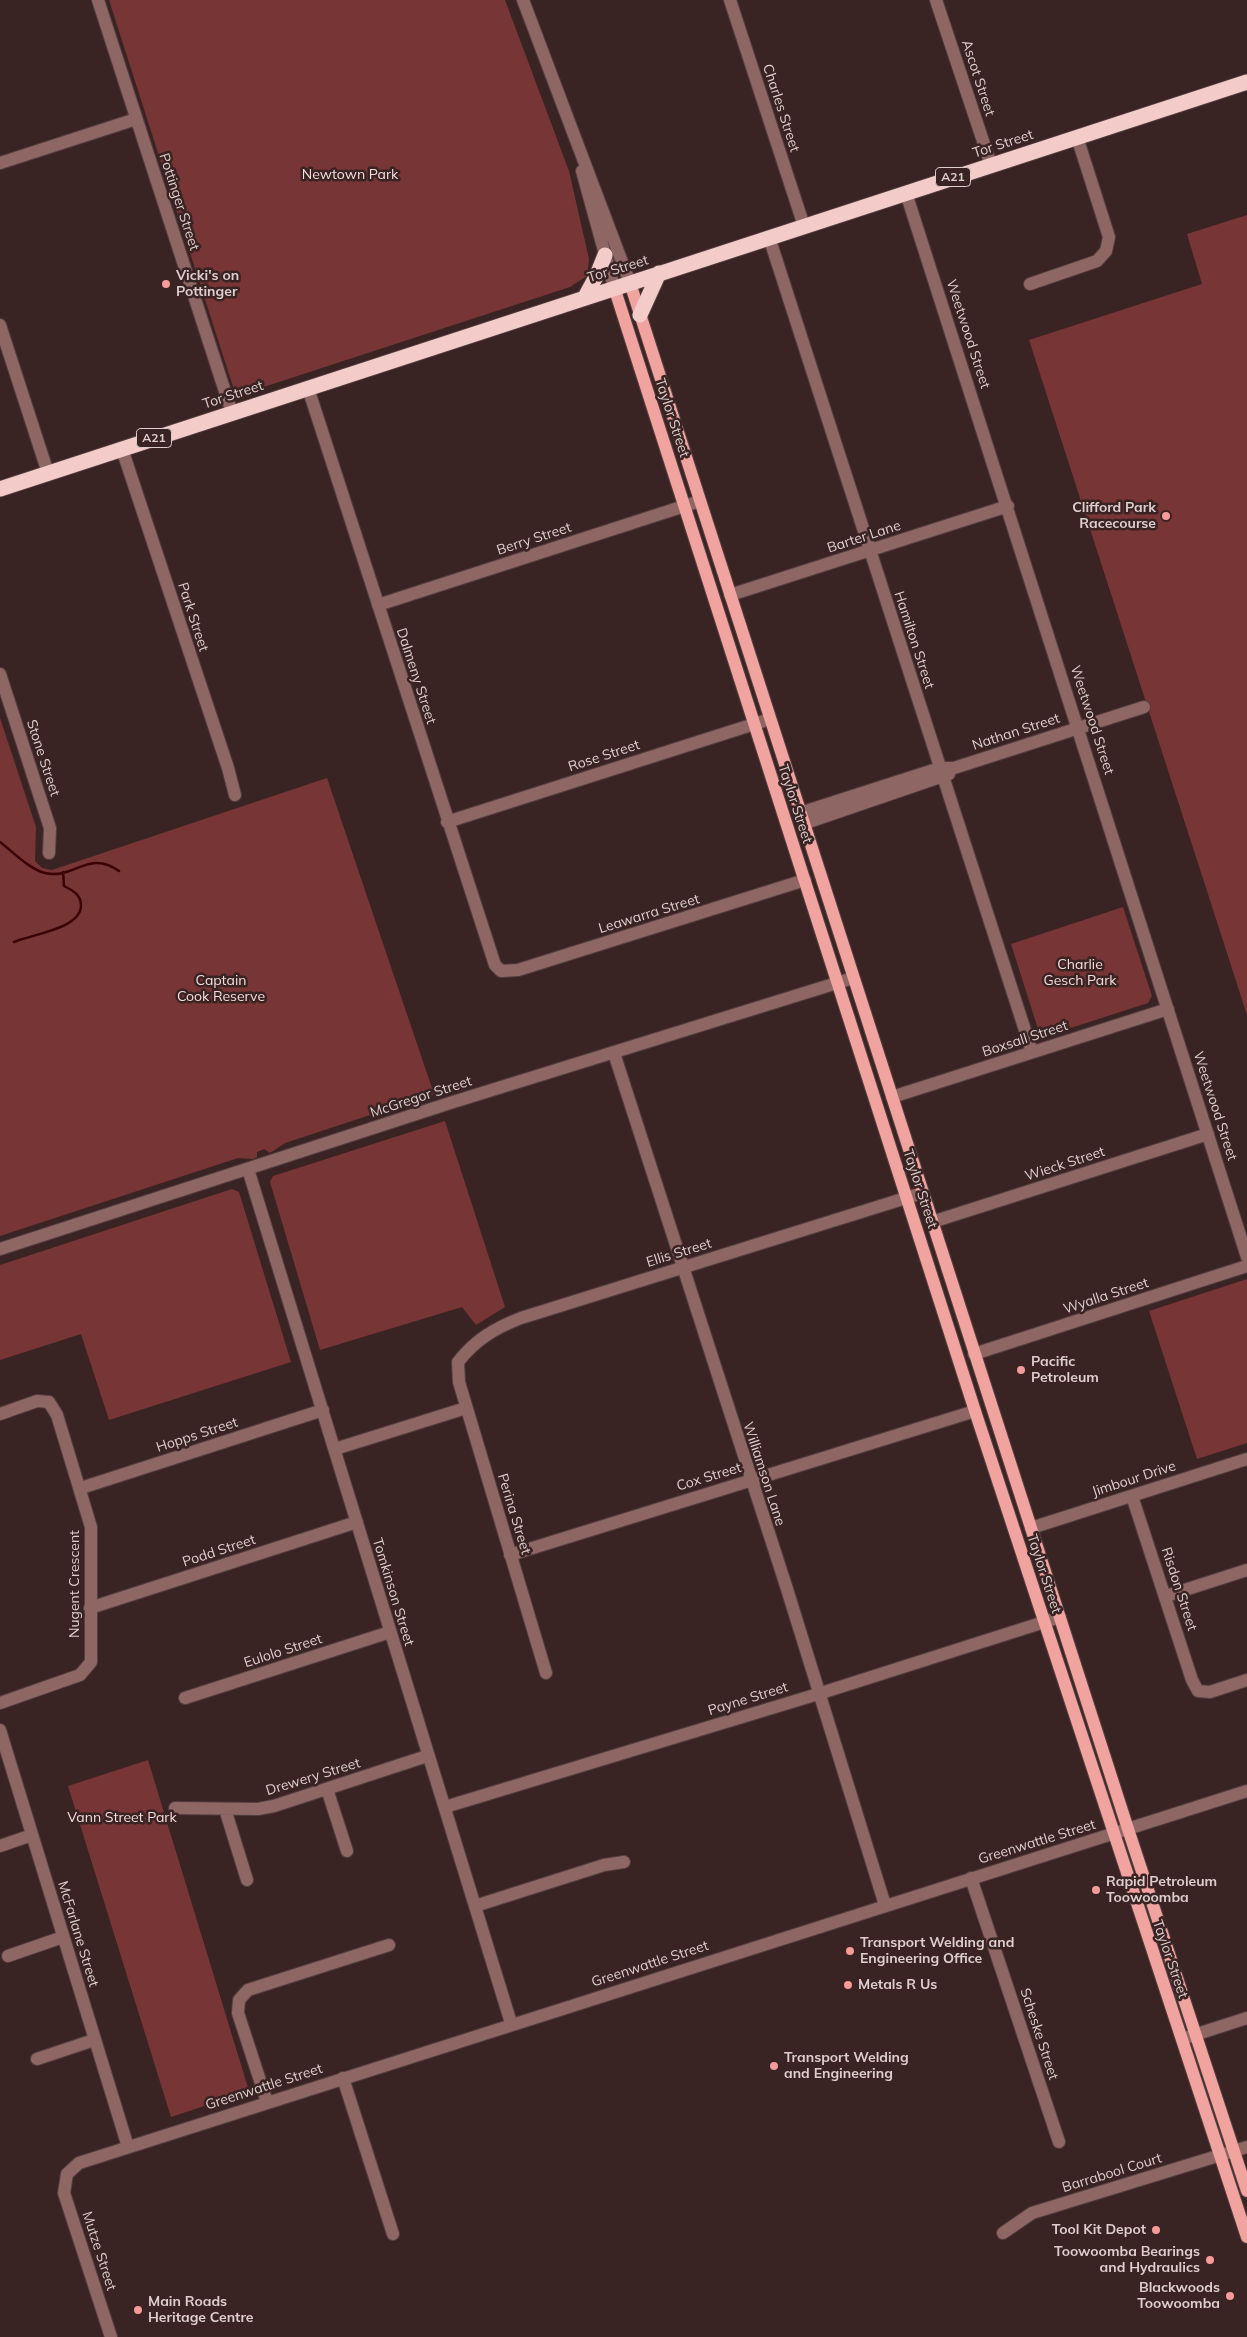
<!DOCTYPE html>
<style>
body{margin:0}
canvas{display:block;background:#3a2323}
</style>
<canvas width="1247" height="2337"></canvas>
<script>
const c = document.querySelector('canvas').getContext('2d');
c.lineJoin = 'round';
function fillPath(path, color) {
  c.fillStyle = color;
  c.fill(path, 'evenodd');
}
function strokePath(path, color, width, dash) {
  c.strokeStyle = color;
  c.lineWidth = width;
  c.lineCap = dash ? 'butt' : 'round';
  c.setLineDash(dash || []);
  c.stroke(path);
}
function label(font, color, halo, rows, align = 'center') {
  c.font = font + ' Mulish,sans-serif';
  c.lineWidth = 5;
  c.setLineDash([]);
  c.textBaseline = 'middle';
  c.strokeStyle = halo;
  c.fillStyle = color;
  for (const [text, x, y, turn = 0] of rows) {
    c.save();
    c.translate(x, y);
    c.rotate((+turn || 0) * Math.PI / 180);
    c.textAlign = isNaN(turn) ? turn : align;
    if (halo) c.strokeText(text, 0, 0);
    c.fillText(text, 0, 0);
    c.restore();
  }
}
fillPath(new Path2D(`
 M 109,0 L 505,0 L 569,171 L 589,259 L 587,276 L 570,287 L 236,396 Z
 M 1247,215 L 1247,1015 L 1029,340 L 1202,284 L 1187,234 Z
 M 0,718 L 36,827 L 35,861 L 42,868 L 52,870 L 327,778 L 434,1094 L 285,1143 L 270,1153 L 264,1149 L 257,1152 L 257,1157 L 253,1159 L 238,1158 L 0,1236 Z
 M 1123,907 L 1152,996 L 1148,1003 L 1046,1036 L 1039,1032 L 1011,944 Z
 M 445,1121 L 505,1307 L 476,1325 L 462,1307 L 320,1350 L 270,1182 L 273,1176 Z
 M 232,1189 L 239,1192 L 291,1362 L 109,1420 L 81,1334 L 0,1360 L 0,1265 Z
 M 1247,1279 L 1247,1443 L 1197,1459 L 1149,1311 Z
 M 148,1760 L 249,2091 L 171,2117 L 68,1786 Z`), '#773535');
strokePath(new Path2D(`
 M 0,842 C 13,852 29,869 45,873 C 74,880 88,849 119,871
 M 14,942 C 32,934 80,929 81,906 C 81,895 74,891 64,886 L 63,872`), '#3b0006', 2.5);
const minor = new Path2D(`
 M 98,0 L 232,413
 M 523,0 L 630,283
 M 730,0 L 804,226
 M 936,0 L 991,165
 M 0,163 L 136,119
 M 582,171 L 614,287
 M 906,193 L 1247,1257
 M 769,237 L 1032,1052
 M 1030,284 L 1097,261 L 1106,251 L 1109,237 L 1077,137
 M 0,325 L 48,473
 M 308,388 L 495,965 L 501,971 L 518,970 L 805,880
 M 122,449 L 228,768 L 235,795
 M 730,595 L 1008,506
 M 378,605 L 700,501
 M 0,674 L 50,828 L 49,853
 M 800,813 L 940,768 L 954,768 L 1144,707
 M 447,822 L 770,719
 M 803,824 L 949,774
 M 614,1053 L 787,1589 L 885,1905
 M 892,1097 L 1168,1009
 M 248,1169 L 511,2023
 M 932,1222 L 1208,1134
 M 0,1249 L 450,1103 L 853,978
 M 974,1354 L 1247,1266
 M 0,1414 L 37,1401 L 49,1402 L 57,1415 L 91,1527 L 91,1662 L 80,1675 L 0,1703
 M 335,1449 L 466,1408
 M 81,1488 L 323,1410
 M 1132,1496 L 1192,1680 L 1198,1691 L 1210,1692 L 1247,1680
 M 1031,1528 L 1247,1459
 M 510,1555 L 975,1411
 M 1166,1596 L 1247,1570
 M 90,1608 L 357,1522
 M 546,1673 L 459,1382 L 458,1362 C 475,1340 495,1328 521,1318 L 922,1193
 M 185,1698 L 390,1632
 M 0,1730 L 128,2147
 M 327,1789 L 347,1851
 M 445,1807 L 818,1694 L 1060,1617
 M 175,1808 L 258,1809 L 274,1806 L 427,1756
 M 225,1809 L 247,1880
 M 0,1846 L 32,1835
 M 971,1878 L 1059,2142
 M 475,1906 L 604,1865 L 624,1862
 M 8,1956 L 63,1937
 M 1185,2038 L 1247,2018
 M 37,2059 L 94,2040
 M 343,2078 L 393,2234
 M 267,2102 L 238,2013 L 239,2000 L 248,1990 L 389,1945
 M 1003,2233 L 1032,2213 L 1247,2147
 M 111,2337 L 64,2193 L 67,2174 L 79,2163 L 1247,1791`);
const major = new Path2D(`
 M 630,283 L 1128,1829 L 1247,2191
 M 614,287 L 975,1411 L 1247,2237`);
const highway = new Path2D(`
 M 585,297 L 597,275 L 605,255
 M 640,315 L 659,273
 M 0,489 L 1247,82`);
strokePath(minor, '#543e3e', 14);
strokePath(major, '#543e3e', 14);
strokePath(highway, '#543e3e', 17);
strokePath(minor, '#8e6765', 12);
strokePath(major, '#f1a39f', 12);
strokePath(highway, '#f3ccca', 15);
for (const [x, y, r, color] of [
 [166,284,5,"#f59b98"],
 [1166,516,5,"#f59b98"],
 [1021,1370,5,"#f59b98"],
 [1096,1890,5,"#f59b98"],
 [850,1951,5,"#f59b98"],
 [848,1985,5,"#f59b98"],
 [774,2066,5,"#f59b98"],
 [1156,2230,5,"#f59b98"],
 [1210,2260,5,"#f59b98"],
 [1230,2296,5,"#f59b98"],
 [138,2310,5,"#f59b98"]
]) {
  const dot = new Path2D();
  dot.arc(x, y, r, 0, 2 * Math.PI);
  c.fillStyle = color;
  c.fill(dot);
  strokePath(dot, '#3a2323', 2);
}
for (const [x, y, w] of [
 [953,177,35],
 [154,438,35]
]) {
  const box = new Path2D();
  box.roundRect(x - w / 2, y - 9.5, w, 19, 4);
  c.fillStyle = '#3a2323';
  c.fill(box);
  strokePath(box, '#ddcecd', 1);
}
label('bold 12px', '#ddcecd', null, [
 ["A21",953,177],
 ["A21",154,438]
]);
label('14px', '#ddcecd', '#3a2323', [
 ["Ascot Street",978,78,72],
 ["Charles Street",781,108,72],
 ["Tor Street",1003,144,-18],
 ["Pottinger Street",179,202,72],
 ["Tor Street",618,269,-17],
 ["Weetwood Street",968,334,72],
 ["Tor Street",233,395,-18],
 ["Taylor Street",672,418,72],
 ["Barter Lane",864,537,-18],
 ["Berry Street",534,539,-18],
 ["Park Street",193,617,72],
 ["Hamilton Street",914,640,72],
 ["Dalmeny Street",416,676,72],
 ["Weetwood Street",1092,720,72],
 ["Nathan Street",1016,732,-18],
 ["Rose Street",604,756,-18],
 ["Stone Street",43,758,72],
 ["Taylor Street",795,804,72],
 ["Leawarra Street",649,914,-17],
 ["Boxsall Street",1025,1039,-18],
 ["McGregor Street",421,1097,-18],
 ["Weetwood Street",1215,1106,72],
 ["Wieck Street",1065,1164,-18],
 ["Taylor Street",920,1189,72],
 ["Ellis Street",679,1253,-17],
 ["Wyalla Street",1106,1296,-18],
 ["Hopps Street",197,1435,-18],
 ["Williamson Lane",764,1474,72],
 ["Cox Street",709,1477,-17],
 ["Jimbour Drive",1134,1479,-18],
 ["Perina Street",514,1514,73],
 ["Podd Street",219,1551,-18],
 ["Taylor Street",1044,1574,72],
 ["Nugent Crescent",75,1584,-90],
 ["Risdon Street",1179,1589,72],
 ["Tomkinson Street",393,1592,73],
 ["Eulolo Street",283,1651,-18],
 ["Payne Street",748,1699,-17],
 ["Drewery Street",313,1777,-17],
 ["Greenwattle Street",1037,1842,-17],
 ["McFarlane Street",78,1934,73],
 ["Taylor Street",1170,1959,71],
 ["Greenwattle Street",650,1964,-18],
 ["Scheske Street",1039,2034,72],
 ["Greenwattle Street",264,2087,-18],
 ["Barrabool Court",1112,2173,-17],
 ["Mutze Street",99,2251,72]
]);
label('14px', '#f6dcdb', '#3a2323', [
 ["Newtown Park",350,175],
 ["Charlie",1080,965],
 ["Gesch Park",1080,981],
 ["Captain",221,981],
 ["Cook Reserve",221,997],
 ["Vann Street Park",122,1818]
]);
label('bold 14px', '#ddcecd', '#3a2323', [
 ["Vicki's on",176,276],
 ["Pottinger",176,292],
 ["Clifford Park",1156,508,"right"],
 ["Racecourse",1156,524,"right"],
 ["Pacific",1031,1362],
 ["Petroleum",1031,1378],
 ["Rapid Petroleum",1106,1882],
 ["Toowoomba",1106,1898],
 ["Transport Welding and",860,1943],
 ["Engineering Office",860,1959],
 ["Metals R Us",858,1985],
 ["Transport Welding",784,2058],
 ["and Engineering",784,2074],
 ["Tool Kit Depot",1146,2230,"right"],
 ["Toowoomba Bearings",1200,2252,"right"],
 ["and Hydraulics",1200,2268,"right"],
 ["Blackwoods",1220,2288,"right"],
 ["Toowoomba",1220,2304,"right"],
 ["Main Roads",148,2302],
 ["Heritage Centre",148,2318]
], 'left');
</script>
